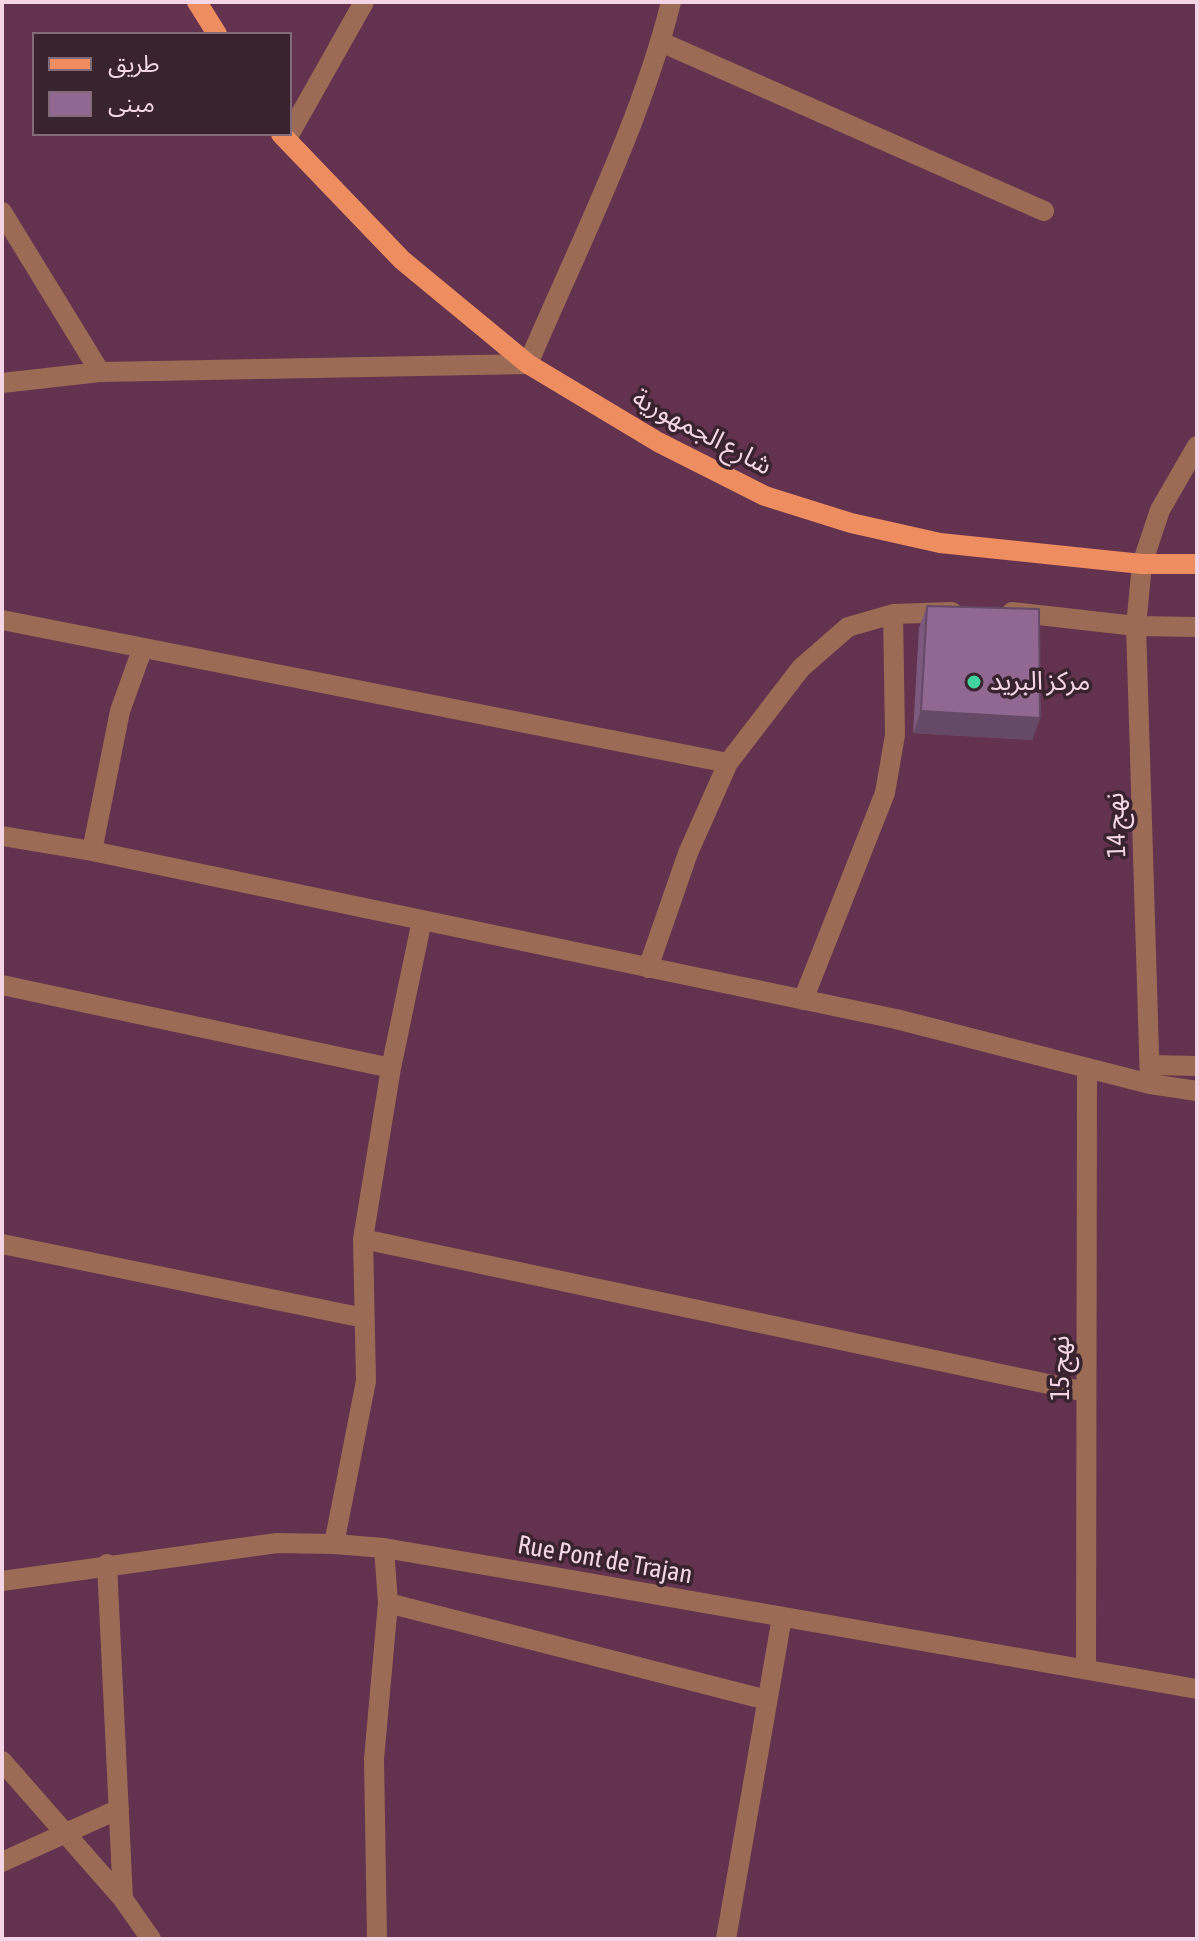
<!DOCTYPE html>
<meta charset="utf-8">
<style>
body{margin:0}
#map{position:relative;width:1199px;height:1941px;overflow:hidden;background:#62324e;font-family:"Asap Condensed","Noto Sans Arabic",sans-serif}
canvas{display:block}
.frame{position:absolute;inset:0;border:4px solid #f3d5e5;pointer-events:none}
.legend{position:absolute;left:32px;top:32px;width:260px;height:104px;box-sizing:border-box;background:#39232f;border:2px solid #836a78;margin:0;padding:10px 14px;list-style:none;font-size:24px;color:#f3d5e5}
.legend li{display:flex;align-items:center;gap:16px;height:40px}
.legend b{width:40px;border:2px solid #836a78}
</style>
<div id="map">
<canvas width="1199" height="1941"></canvas>
<div class="frame"></div>
<ul class="legend">
<li><b style="height:10px;background:#ed8d60"></b>طريق</li>
<li><b style="height:22px;background:#906892"></b>مبنى</li>
</ul>
</div>
<script>
const c = document.querySelector('canvas').getContext('2d');
c.lineJoin = 'round';
function strokePath(path, color, width, dash) {
  c.strokeStyle = color;
  c.lineWidth = width;
  c.lineCap = dash ? 'butt' : 'round';
  c.setLineDash(dash || []);
  c.stroke(path);
}
function fillPath(path, color) {
  c.fillStyle = color;
  c.fill(path, 'evenodd');
}
function label(font, color, halo, rows, align = 'center') {
  c.font = font + ' "Asap Condensed","Noto Sans Arabic",sans-serif';
  c.lineWidth = 7;
  c.setLineDash([]);
  c.textBaseline = 'middle';
  c.strokeStyle = halo;
  c.fillStyle = color;
  for (const [text, x, y, turn = 0] of rows) {
    c.save();
    c.translate(x, y);
    c.rotate((+turn || 0) * Math.PI / 180);
    c.textAlign = isNaN(turn) ? turn : align;
    if (halo) c.strokeText(text, 0, 0);
    c.fillText(text, 0, 0);
    c.restore();
  }
}
strokePath(new Path2D(`
 M 661,42 L 1044,211
 M 290,133 L 364,2
 M 2,212 L 100,372
 M 2,383 L 100,372 L 528,364 C 577,249 641,123 671,2
 M 1012,612 L 1136,626 L 1197,627
 M 2,620 L 728,763
 M 142,650 L 120,711 L 92,851 L 896,1019 L 1150,1084 L 1197,1091
 M 2,836 L 92,851
 M 648,968 L 688,853 L 728,763 L 801,668 L 848,627 L 893,614 L 952,612
 M 2,985 L 391,1068
 M 803,1000 L 885,793 L 895,735 L 893,614
 M 1150,1065 L 1197,1066
 M 1150,1084 L 1136,626 L 1142,564 L 1160,510 L 1197,446
 M 363,1239 L 1086,1392
 M 2,1244 L 364,1318
 M 334,1544 L 366,1381 L 363,1239 L 391,1068 L 422,920
 M 107,1564 L 123,1899
 M 2,1581 L 277,1543 L 334,1544 L 384,1548 L 549,1576 L 1197,1689
 M 388,1603 L 767,1700
 M 1086,1668 L 1087,1068
 M 2,1761 L 123,1899 L 151,1939
 M 2,1862 L 119,1809
 M 377,1939 L 374,1759 L 388,1603 L 384,1548
 M 726,1939 L 782,1617`), '#9b6b55', 20);
strokePath(new Path2D(`
 M 197,2 L 217,34
 M 281,134 L 402,260 L 528,364 L 658,442 L 765,496 L 851,523 L 940,543 L 1142,564 L 1197,564`), '#ed8d60', 20);
fillPath(new Path2D(`
 M 927,606 L 1040,718 L 1032,740 L 913,733 L 919,628 Z`), '#7c597e');
fillPath(new Path2D(`
 M 921,711 L 1040,718 L 1032,740 L 913,733 Z`), '#654966');
const building = new Path2D(`
 M 927,606 L 1039,609 L 1040,718 L 921,711 Z`);
fillPath(building, '#906892');
strokePath(building, '#654966', 2);
for (const [x, y, r, color] of [
 [974,682,8,"#41d4a1"]
]) {
  const dot = new Path2D();
  dot.arc(x, y, r, 0, 2 * Math.PI);
  c.fillStyle = color;
  c.fill(dot);
  strokePath(dot, '#39232f', 3);
}
label('26px', '#f3d5e5', '#39232f', [
 ["شارع الجمهورية",702,432,28],
 ["نهج 14",1116,825,-92],
 ["نهج 15",1061,1368,-90],
 ["Rue Pont de Trajan",605,1560,10]
]);
label('26px', '#f3d5e5', '#39232f', [
 ["مركز البريد",990,682]
], 'left');
</script>
